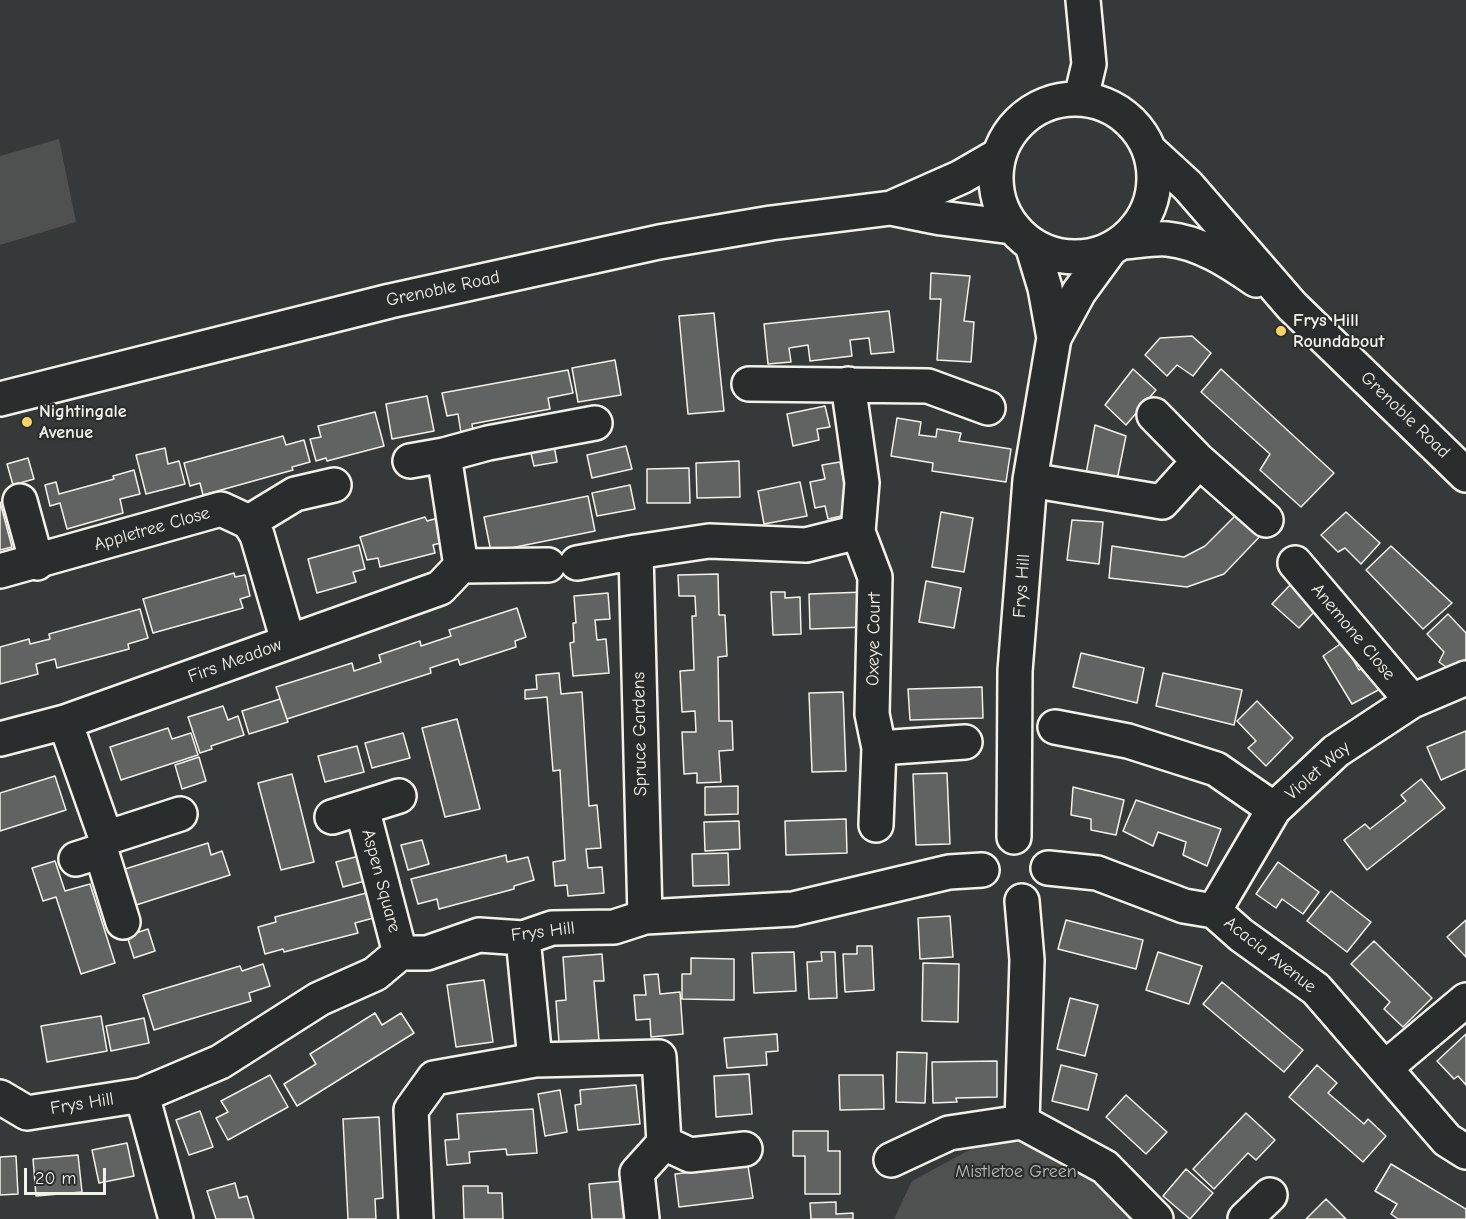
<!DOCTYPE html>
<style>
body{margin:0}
#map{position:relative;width:1466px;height:1219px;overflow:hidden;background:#363939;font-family:"Comic Neue",sans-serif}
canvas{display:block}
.scale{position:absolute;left:24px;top:1168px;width:82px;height:27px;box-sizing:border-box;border:3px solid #f4f1e8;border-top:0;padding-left:8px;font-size:18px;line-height:21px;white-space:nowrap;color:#f4f1e8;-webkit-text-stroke:4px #2a2d2e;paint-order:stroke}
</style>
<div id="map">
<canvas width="1466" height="1219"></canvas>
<div class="scale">20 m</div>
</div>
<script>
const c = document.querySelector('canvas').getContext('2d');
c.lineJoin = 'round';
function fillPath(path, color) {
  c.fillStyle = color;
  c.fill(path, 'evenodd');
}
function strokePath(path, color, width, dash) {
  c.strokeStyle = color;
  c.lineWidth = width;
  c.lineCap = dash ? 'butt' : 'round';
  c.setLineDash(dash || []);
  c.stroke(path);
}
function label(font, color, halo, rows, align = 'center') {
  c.font = font + ' "Comic Neue",sans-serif';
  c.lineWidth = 4.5;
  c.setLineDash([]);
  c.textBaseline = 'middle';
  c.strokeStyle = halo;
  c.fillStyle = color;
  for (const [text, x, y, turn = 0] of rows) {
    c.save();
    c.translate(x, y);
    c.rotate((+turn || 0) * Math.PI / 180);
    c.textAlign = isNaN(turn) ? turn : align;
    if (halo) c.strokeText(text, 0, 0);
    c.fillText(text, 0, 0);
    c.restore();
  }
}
fillPath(new Path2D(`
 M 59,139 L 76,222 L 0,245 L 0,156 Z
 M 1022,1122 L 1156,1219 L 894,1219 L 912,1181 L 973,1148 L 949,1133 Z`), '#4e514f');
const building = new Path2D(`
 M 931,273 L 970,276 L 964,321 L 974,322 L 971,362 L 937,360 L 941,299 L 930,299 Z
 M 889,311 L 894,352 L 871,354 L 869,338 L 850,340 L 852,356 L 810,361 L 808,345 L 789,348 L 791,362 L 768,364 L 764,324 Z
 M 714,313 L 724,411 L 688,414 L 679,316 Z
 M 1192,336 L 1211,353 L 1193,376 L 1177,365 L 1167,376 L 1145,355 L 1160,338 Z
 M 615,360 L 621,395 L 578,402 L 572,368 Z
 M 1133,369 L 1156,390 L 1126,425 L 1105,405 Z
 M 1221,369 L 1334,473 L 1301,507 L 1260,470 L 1270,454 L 1201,392 Z
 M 568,370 L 573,393 L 548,398 L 550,409 L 472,424 L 473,430 L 461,433 L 458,414 L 447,416 L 442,393 Z
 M 427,396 L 434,431 L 392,439 L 386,404 Z
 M 825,406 L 830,427 L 817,429 L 819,440 L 793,446 L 787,414 Z
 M 375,412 L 384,446 L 327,461 L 326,458 L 316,461 L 310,439 L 321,437 L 318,426 Z
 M 897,418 L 921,422 L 919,435 L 936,437 L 937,429 L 961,433 L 959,441 L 1011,449 L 1006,482 L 932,471 L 933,463 L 891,456 Z
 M 1095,425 L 1126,436 L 1117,480 L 1086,474 Z
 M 283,436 L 286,445 L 304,440 L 310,462 L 292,467 L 293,470 L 203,495 L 200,483 L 190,486 L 184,463 Z
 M 553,440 L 557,462 L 534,466 L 529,445 Z
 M 626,446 L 632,469 L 592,478 L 587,455 Z
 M 165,448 L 168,464 L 179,461 L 185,484 L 146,494 L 136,455 Z
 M 28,458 L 34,479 L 13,485 L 7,464 Z
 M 739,461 L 740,497 L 697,498 L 696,463 Z
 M 840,462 L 850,514 L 828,519 L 825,506 L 815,508 L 810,482 L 825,479 L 822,465 Z
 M 689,468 L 690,503 L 647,503 L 647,469 Z
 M 134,470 L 140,494 L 120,499 L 123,513 L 67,529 L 60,503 L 50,506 L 45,485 L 56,482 L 59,494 L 114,479 L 113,476 Z
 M 800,482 L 807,516 L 764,524 L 758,491 Z
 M 630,485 L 635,509 L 597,516 L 592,493 Z
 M 588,496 L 595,531 L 491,552 L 484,517 Z
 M 0,502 L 12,547 L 0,550 Z
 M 941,512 L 973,518 L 964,572 L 932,567 Z
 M 1239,512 L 1265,531 L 1224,574 L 1187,587 L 1109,578 L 1112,546 L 1184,557 L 1205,546 Z
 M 1346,512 L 1380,543 L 1361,564 L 1345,548 L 1338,552 L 1321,535 Z
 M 425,517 L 427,521 L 438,518 L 444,542 L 433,545 L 435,553 L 380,567 L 378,558 L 367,560 L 360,537 Z
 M 1072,520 L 1103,522 L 1099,564 L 1067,560 Z
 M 359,545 L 365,569 L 353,572 L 356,582 L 317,593 L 308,559 Z
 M 1391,546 L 1452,603 L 1423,629 L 1366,570 Z
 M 234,573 L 235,577 L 245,575 L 250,596 L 240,599 L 243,608 L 153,633 L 143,599 Z
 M 718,574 L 719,615 L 725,615 L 727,656 L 718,657 L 719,721 L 732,721 L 733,750 L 719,751 L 721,782 L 697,783 L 697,773 L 684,774 L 682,732 L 696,732 L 695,711 L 682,712 L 680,671 L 694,670 L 692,616 L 696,616 L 695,596 L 679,596 L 678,575 Z
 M 926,581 L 961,588 L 954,628 L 919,622 Z
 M 1290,585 L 1315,611 L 1299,628 L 1272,604 Z
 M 771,592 L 785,592 L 785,598 L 800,597 L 801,634 L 773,635 Z
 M 865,592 L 866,627 L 810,629 L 809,594 Z
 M 608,593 L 610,619 L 595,620 L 597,640 L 606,639 L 609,673 L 573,676 L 570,643 L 574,642 L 573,623 L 576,623 L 574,596 Z
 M 517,608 L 526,637 L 515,641 L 516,647 L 460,665 L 458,659 L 430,668 L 431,673 L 287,719 L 276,687 L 352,663 L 354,671 L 381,662 L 379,655 L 420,641 L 421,646 L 451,636 L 449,630 Z
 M 140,609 L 148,638 L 128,644 L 129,649 L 57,668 L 55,659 L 36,664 L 38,674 L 0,684 L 0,647 L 29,639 L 30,644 L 50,639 L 49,634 Z
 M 1448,614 L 1466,633 L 1466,665 L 1457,675 L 1439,662 L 1444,652 L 1427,634 Z
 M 1343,642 L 1359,670 L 1368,665 L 1384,687 L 1352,704 L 1323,656 Z
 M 1081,653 L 1144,668 L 1137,703 L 1073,687 Z
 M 559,673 L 561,694 L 582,692 L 589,806 L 597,805 L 601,848 L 586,849 L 588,868 L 602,867 L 604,893 L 568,896 L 567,885 L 555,886 L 553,862 L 565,860 L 560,770 L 553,771 L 547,697 L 525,699 L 525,690 L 537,689 L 536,675 Z
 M 1163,673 L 1242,690 L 1234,725 L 1156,706 Z
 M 982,687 L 983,718 L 910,720 L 908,689 Z
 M 843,692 L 846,771 L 812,772 L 809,693 Z
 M 280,699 L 288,722 L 249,734 L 242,711 Z
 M 1257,701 L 1293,738 L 1266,766 L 1248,748 L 1256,741 L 1237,721 Z
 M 223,706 L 228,720 L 238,716 L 244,735 L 211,746 L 212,749 L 200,753 L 188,717 Z
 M 457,719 L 480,809 L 445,817 L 422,728 Z
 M 168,728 L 172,739 L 191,733 L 198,755 L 121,780 L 110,747 Z
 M 1466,731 L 1466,769 L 1441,780 L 1427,747 Z
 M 403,733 L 410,758 L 372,768 L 365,743 Z
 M 357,746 L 364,772 L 325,782 L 318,756 Z
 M 199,757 L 206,781 L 182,789 L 175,765 Z
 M 947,773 L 950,844 L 916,845 L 913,774 Z
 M 292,774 L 314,862 L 281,870 L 258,783 Z
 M 55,776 L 66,810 L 0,831 L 0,793 Z
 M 1421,779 L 1445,808 L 1367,870 L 1344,840 L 1365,824 L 1370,829 L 1406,801 L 1401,795 Z
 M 738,786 L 738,814 L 705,815 L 705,787 Z
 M 1073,787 L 1124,800 L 1116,835 L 1091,830 L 1091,819 L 1071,815 Z
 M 1136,800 L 1221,829 L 1207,866 L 1183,855 L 1186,842 L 1158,832 L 1153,846 L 1123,831 Z
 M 846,819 L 847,853 L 786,855 L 785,821 Z
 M 739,821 L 740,849 L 705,851 L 704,822 Z
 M 422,840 L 429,864 L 408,870 L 401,845 Z
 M 208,843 L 211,855 L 222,851 L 230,875 L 133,906 L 122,870 Z
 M 728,853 L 729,885 L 693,886 L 692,854 Z
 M 506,855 L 507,862 L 528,857 L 534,880 L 514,886 L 514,889 L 439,909 L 437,899 L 418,904 L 411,879 Z
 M 359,856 L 365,881 L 343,887 L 336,862 Z
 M 55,861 L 65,891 L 90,884 L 115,963 L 81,974 L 56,897 L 43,901 L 32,868 Z
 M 1278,862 L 1319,892 L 1303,914 L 1282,899 L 1276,908 L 1256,894 Z
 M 1331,891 L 1371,922 L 1347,952 L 1307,921 Z
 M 370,892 L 377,917 L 355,923 L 358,933 L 284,952 L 283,949 L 265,954 L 258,927 L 276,922 L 275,917 Z
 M 950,916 L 953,957 L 920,959 L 918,918 Z
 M 1066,920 L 1143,940 L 1136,969 L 1058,949 Z
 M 1466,920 L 1466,957 L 1447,937 Z
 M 148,929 L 155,951 L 134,958 L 127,936 Z
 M 1374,941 L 1432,998 L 1403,1027 L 1384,1009 L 1390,1002 L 1351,964 Z
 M 857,946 L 872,946 L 874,990 L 845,992 L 843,954 L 857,954 Z
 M 794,952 L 796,991 L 754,993 L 752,953 Z
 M 821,952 L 835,952 L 837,998 L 809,999 L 807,962 L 822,961 Z
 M 1158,952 L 1202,966 L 1189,1004 L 1146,990 Z
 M 602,954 L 604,981 L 594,981 L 599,1040 L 559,1042 L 556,1001 L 566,1000 L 563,957 Z
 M 691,958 L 734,959 L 734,1000 L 682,999 L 682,974 L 691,974 Z
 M 923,963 L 959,964 L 958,1022 L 922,1021 Z
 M 263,964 L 270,986 L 249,993 L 251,1001 L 154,1030 L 143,995 L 240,966 L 242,971 Z
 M 658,974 L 660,994 L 680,992 L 683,1034 L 651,1037 L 650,1019 L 636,1020 L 634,995 L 646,995 L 644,975 Z
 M 484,980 L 493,1042 L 456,1047 L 447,985 Z
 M 1222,982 L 1303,1050 L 1284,1072 L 1203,1004 Z
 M 1070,998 L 1098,1005 L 1085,1056 L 1057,1049 Z
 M 375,1013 L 382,1025 L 401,1013 L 414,1033 L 297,1106 L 284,1084 L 316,1064 L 310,1054 Z
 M 101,1016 L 107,1051 L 47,1062 L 41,1026 Z
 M 144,1018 L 149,1043 L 111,1051 L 106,1026 Z
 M 777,1034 L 778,1051 L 766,1052 L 767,1065 L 727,1068 L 724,1038 Z
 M 1466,1034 L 1466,1085 L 1458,1076 L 1454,1079 L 1437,1061 Z
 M 897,1052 L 927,1053 L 925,1103 L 896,1102 Z
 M 997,1061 L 997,1097 L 956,1098 L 957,1102 L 933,1103 L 932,1062 Z
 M 1061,1065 L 1097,1074 L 1088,1110 L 1052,1101 Z
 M 1317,1065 L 1337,1083 L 1328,1093 L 1364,1124 L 1368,1119 L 1386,1136 L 1363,1162 L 1289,1097 Z
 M 749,1074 L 752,1114 L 716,1117 L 714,1076 Z
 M 270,1075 L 288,1107 L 228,1140 L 216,1118 L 228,1112 L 221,1101 Z
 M 839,1075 L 883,1075 L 884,1109 L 840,1110 Z
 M 636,1085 L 640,1124 L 578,1130 L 575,1105 L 581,1104 L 580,1090 Z
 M 560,1090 L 567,1132 L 545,1136 L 538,1094 Z
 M 1126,1095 L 1167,1132 L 1146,1154 L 1106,1117 Z
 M 533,1109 L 537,1153 L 507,1155 L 506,1149 L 469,1152 L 470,1163 L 447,1165 L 445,1140 L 459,1139 L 457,1114 Z
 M 200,1111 L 213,1147 L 189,1155 L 176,1120 Z
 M 1246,1113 L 1275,1140 L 1256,1160 L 1248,1153 L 1214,1189 L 1193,1169 Z
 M 379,1117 L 383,1198 L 375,1199 L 376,1219 L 348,1219 L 343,1119 Z
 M 793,1131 L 828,1131 L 828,1151 L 840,1151 L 840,1194 L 805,1194 L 805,1156 L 793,1156 Z
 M 127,1143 L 134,1176 L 99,1183 L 92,1150 Z
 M 78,1155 L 82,1192 L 36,1196 L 33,1159 Z
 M 16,1156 L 18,1194 L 0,1195 L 0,1157 Z
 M 1391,1164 L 1466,1209 L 1466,1219 L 1398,1219 L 1391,1214 L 1397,1204 L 1375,1191 Z
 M 748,1166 L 753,1198 L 679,1207 L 675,1174 Z
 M 1186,1169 L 1213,1193 L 1190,1219 L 1163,1196 Z
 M 624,1181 L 628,1219 L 592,1219 L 589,1184 Z
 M 235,1183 L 239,1198 L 247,1196 L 254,1219 L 216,1219 L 207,1191 Z
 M 463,1186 L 488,1186 L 488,1193 L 502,1193 L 503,1219 L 464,1219 Z
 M 1326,1199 L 1346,1219 L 1306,1219 Z
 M 836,1202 L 836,1214 L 853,1213 L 853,1219 L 811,1219 L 810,1203 Z`);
fillPath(building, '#616362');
strokePath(building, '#f4f1e8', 1.5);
const minor = new Path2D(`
 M 1081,98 L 1089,64 L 1083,0
 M996 178a79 79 0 1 1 158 0a79 79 0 1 1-158 0Z
 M 1151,152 L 1188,186 L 1292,306 L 1466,475
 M 891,208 L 941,218 L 1012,227
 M 1124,242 C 1138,241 1153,238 1167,239 C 1200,242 1230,262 1256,280
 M 1032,245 L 1045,288 L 1054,338
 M 749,384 L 928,386 L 988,408
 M 848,384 L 862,483 L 858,532 L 875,577 L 872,714 L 879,748 L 965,742
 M 0,399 L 390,301 L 659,242 L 771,223 L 891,208 L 961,177 L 999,155
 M 1154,415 L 1199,461 L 1266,520
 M 410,461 L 444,455
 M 1030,480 L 1162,502 L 1199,461
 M 20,501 L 37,563
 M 249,522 L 295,494 L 334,485
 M 577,563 L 636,552
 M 1295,563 L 1412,701
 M 461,566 L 444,455 L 488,443 L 595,423
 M 0,571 L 221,509 L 249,522 L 257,535 L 288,641
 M 65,722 L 106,838
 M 1055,727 L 1128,741 L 1216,769 L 1274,809
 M 0,739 L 65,722 L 440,588 L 461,566 L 548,565
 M 362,808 L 400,953
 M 332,817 L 399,796
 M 876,825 L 879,748
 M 1014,837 L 1015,671 L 1030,480 L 1054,338 L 1079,292 L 1109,251
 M 101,851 L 123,922
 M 76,859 L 101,851 L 106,838 L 180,814
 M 1048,868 L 1097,873 L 1184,906 L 1214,911 L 1241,935 L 1316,989 L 1447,1140 L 1466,1152
 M 1022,901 L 1027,960 L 1022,1122 L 1105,1167 L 1156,1219
 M 1214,911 L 1274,809 L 1336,751 L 1412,701 L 1466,678
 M 645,917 L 636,552 L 709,541 L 806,545 L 858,532
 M 523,938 L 535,1060 L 659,1057 L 664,1143 L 690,1155 L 745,1149
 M 1385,1068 L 1466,1000
 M 142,1095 L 176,1219
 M 0,1097 L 27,1113 L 142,1095 L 220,1062 L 319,999 L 375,974 L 400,953 L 427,953 L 479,935 L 523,938 L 552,928 L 614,927 L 645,917 L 793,909 L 949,872 L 982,870
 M 891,1160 L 949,1133 L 1022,1122
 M 416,1219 L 411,1110 L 434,1078 L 535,1060
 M 642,1219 L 637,1173 L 664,1143
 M 1245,1219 L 1270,1195`);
strokePath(minor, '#f4f1e8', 38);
strokePath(minor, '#2a2d2e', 33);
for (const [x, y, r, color] of [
 [1281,331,6,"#ffd166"],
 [27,422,6,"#ffd166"]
]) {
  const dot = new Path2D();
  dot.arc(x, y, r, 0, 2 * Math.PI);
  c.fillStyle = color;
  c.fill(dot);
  strokePath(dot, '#2a2d2e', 2);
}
label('18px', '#f4f1e8', '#2a2d2e', [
 ["Grenoble Road",443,289,-12],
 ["Grenoble Road",1405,415,44],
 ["Appletree Close",152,529,-16],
 ["Frys Hill",1022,586,-86],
 ["Anemone Close",1353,632,50],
 ["Oxeye Court",874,639,-89],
 ["Firs Meadow",235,661,-20],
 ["Spruce Gardens",640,734,-91],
 ["Violet Way",1318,771,-41],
 ["Aspen Square",381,881,75],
 ["Frys Hill",543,932,-7],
 ["Acacia Avenue",1270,955,38],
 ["Frys Hill",82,1104,-9]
]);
label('bold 18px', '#f4f1e8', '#2a2d2e', [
 ["Frys Hill",1293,321],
 ["Roundabout",1293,342],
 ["Nightingale",39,412],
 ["Avenue",39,433]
], 'left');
label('18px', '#bab9b2', '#2a2d2e', [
 ["Mistletoe Green",1016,1172]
]);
</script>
